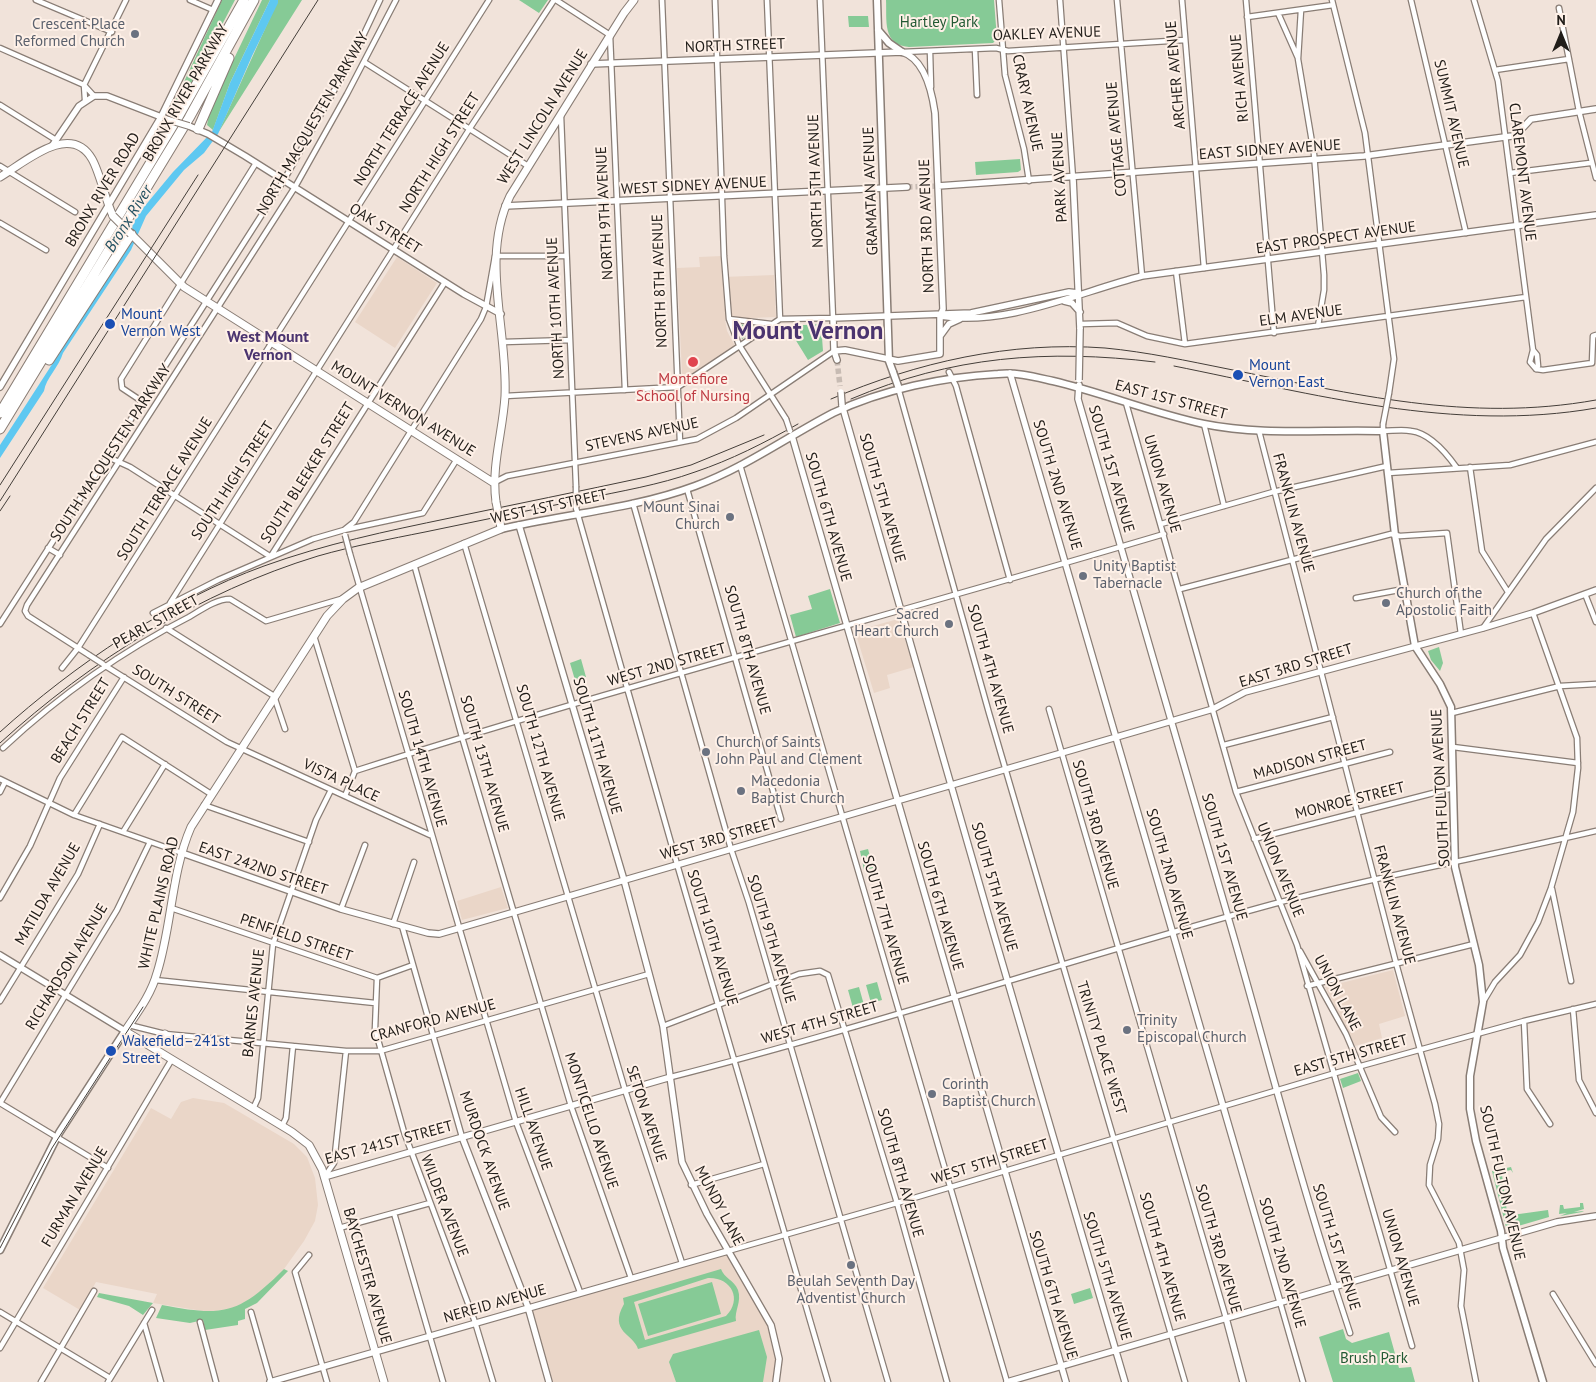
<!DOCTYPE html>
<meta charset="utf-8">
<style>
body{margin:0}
#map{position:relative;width:1596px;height:1382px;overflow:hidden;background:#f1e3da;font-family:"PT Sans",sans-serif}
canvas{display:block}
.north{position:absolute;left:1536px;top:10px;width:50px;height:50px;-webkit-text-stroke:4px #fef0e7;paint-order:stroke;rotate:0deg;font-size:14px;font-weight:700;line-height:20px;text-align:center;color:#211d19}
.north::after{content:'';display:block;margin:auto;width:18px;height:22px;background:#211d19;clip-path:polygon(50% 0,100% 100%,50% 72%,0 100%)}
</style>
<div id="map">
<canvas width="1596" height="1382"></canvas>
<div class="north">N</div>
</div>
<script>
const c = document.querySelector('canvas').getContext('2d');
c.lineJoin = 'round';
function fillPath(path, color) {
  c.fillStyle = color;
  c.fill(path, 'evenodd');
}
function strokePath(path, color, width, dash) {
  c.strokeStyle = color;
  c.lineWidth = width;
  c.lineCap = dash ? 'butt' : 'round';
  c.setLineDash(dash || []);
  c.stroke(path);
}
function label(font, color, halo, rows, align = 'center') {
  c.font = font + ' "PT Sans",sans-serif';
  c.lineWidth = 4;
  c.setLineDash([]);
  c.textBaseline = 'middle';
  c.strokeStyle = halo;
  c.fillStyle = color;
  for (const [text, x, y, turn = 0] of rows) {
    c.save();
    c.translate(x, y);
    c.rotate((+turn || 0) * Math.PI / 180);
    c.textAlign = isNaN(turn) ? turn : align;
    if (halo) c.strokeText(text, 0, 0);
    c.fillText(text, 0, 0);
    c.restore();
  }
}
fillPath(new Path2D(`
 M 722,256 L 723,277 L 774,275 L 776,317 L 725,319 L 727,331 L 735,346 L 687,378 L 684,377 L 682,373 L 677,268 L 700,267 L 699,257 Z
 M 397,257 L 437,283 L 395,348 L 355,322 Z
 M 898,619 L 914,667 L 887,675 L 890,688 L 874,693 L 855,631 Z
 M 501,887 L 508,908 L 462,920 L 457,901 Z
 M 1393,970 L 1405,1016 L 1379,1024 L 1382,1038 L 1355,1046 L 1325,987 Z
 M 193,1098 L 224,1103 L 294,1144 L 307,1157 L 315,1178 L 318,1205 L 315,1221 L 304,1241 L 284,1269 L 256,1296 L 242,1305 L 230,1309 L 209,1312 L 153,1303 L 157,1294 L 96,1282 L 80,1310 L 43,1288 L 151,1108 L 171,1119 L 181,1102 Z
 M 726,1254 L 772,1331 L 777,1364 L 774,1382 L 553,1382 L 532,1311 Z`), '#ead6c8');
fillPath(new Path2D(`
 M 222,0 L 235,0 L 174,116 L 170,112 Z
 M 262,0 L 270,0 L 230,83 L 213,130 L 207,125 L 210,109 Z
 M 278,0 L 302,0 L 218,133 Z
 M 519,0 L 548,0 L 539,13 Z
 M 886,0 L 994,0 L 997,39 L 993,43 L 909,47 C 882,45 887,20 886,0 Z
 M 848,16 L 868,16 L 869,27 L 849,27 Z
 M 1020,159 L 1021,170 L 1018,172 L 976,175 L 975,162 Z
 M 737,324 L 757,326 L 758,328 L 742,339 Z
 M 821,324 L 823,351 L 808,360 L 787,326 Z
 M 830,589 L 840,623 L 796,637 L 790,615 L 812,609 L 808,596 Z
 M 1439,647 L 1443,663 L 1440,671 L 1431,660 L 1428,651 Z
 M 581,659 L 586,677 L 575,680 L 570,663 Z
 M 868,849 L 873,868 L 864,870 L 860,851 Z
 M 877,982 L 882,1000 L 871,1003 L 866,985 Z
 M 859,987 L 864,1005 L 853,1008 L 848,990 Z
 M 1358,1073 L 1361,1081 L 1343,1088 L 1340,1079 Z
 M 1511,1167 L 1513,1173 L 1511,1170 L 1506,1171 L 1506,1175 L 1502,1175 L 1507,1212 L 1511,1212 L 1512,1215 L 1548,1210 L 1549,1217 L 1508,1229 L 1506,1227 L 1492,1171 Z
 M 1580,1203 L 1583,1203 L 1584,1209 L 1574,1212 L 1584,1211 L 1582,1212 L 1560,1216 L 1567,1213 L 1559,1214 L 1560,1205 L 1563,1205 L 1564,1209 L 1580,1207 Z
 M 284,1269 L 288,1271 L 257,1303 L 245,1309 L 245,1319 L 238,1321 L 238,1325 L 205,1330 L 203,1320 L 190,1323 L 156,1318 L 162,1305 C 224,1317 239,1314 284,1269 Z
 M 721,1269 C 724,1278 734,1280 738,1290 C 742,1302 734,1311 736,1321 L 638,1349 C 634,1334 608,1332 624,1304 L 623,1298 ZM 708,1278 C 731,1277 743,1299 726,1316 L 645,1340 L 634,1302 Z
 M 712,1282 L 721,1314 L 648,1336 L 638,1304 Z
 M 1090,1288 L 1093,1298 L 1074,1304 L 1071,1294 Z
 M 99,1293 L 153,1303 L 143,1315 L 129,1306 L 97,1297 Z
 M 1343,1329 L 1346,1339 L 1352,1343 L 1389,1332 L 1399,1368 L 1411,1367 L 1415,1382 L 1333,1382 L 1319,1337 Z
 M 759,1330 L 767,1357 L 763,1382 L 676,1382 L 669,1362 L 673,1354 Z`), '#86ca96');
fillPath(new Path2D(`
 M 270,0 L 278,0 L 278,3 L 252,56 L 218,134 L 204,153 L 184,170 L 146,216 L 131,250 L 63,353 C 59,367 46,378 44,391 L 0,458 L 0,445 L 129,245 L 133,224 L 139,213 L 173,172 L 212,132 L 230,83 Z`), '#5ec8f1');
strokePath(new Path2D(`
 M 907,187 L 938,186
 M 837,360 L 840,386`), '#c7bbb3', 5.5, [5.5, 3]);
const minor = new Path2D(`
 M 36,0 L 112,32
 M 190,0 L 213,10
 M 556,0 L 610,35 L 625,390
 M 662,0 L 680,442
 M 715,0 L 724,256 L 729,319 L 739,345 L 786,419
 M 767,0 L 780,319
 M 999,0 L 1005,75 L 1024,149 L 1029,181
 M 1060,0 L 1073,178
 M 1117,0 L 1142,276
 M 1182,0 L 1204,268
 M 1246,0 L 1274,333
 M 1332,0 L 1365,133 L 1394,359 L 1389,393
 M 1411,0 L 1466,233
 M 1474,0 L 1498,81 L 1533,350 L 1530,362 L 1536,369 L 1538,366 L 1537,355 L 1533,350
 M 1559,8 L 1579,111 L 1596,178
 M 1301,10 L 1298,59 L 1314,154 L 1324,275 L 1324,290 L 1318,326
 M 1278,13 L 1298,58
 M 1247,17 L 1333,5
 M 0,48 L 84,85 L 94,96
 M 975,49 L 977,95
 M 930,51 L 931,87
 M 902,52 L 996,48 L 1008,51 L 1185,40
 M 364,62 L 528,166
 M 1495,70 L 1569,59
 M 85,100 L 84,85 L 126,0
 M 0,105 L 56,140
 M 561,116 L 576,486
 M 0,166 L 75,212
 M 1510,173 L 1590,163
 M 0,223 L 46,250
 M 1176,271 L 1185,344
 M 729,319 L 771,324
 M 780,319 L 833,318 L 820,0
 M 1081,324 L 1117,323 L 1147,336 L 1185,344 L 1526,297
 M 504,342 L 570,340
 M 1536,369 L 1543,370 L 1592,363 L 1593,336 L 1596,335
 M 949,372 L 956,386 L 1010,580
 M 899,391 L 989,713 L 1185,1382
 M 505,396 L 678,387 L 780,319
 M 143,402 L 122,388 L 121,379 L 256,163
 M 1126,403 L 1236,792 L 1297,945 L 1412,1346
 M 1204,424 L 1224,506
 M 1383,424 L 1383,431 C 1392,431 1402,429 1411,431 C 1430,433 1447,454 1457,468
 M 1259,431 L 1396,963 L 1435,1104 L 1439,1124 L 1438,1139 L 1430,1165 L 1429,1185 L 1459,1243 L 1464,1270 L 1461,1306 L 1476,1382
 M 108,457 L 130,467 L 271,557
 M 740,465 L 1007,1382
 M 1470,467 L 1482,551 L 1508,592
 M 1388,473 L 1510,465 L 1596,442
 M 495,482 L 507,476 L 697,439 L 736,418 L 834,351
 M 687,489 L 781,819
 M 633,503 L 731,849 L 749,903 L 888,1382
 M 576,508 L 677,864 L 828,1382
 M 1161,524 L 1273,492 L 1387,466
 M 344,530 L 354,522 L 481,319 L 486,307 L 495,256 L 566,256
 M 464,543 L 625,1090 L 682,1263
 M 48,548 L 60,555
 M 350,554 L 516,1122 L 580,1292
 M 271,556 L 445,282
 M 414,564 L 462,737 L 571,1106 L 631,1278
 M 1180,589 L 1391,534 L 1400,536 L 1447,533 L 1461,634
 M 1585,594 L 1596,622
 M 1356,598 L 1404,589
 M 170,603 L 470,128 L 554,0
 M 153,613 L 218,580 L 313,539 L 344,530 L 423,513 L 457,459
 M 0,624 L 284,180 L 354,55 L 380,0
 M 166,628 L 274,696 L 285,729
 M 1483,628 L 1546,539 L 1596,488
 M 314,636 L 355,771
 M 89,655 L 28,616 L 25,611 L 27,605 L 295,187 L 347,94 L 396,0
 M 104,665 L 227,742 L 430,835
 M 62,668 L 78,648 L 489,0
 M 1049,709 L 1226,1318
 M 1452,713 L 1560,686 L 1596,684
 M 1224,745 L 1333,717
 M 1453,747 L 1578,763
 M 3,748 C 59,696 120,652 189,617 C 201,610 216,599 230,599 L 266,621 L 341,599
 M 0,779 L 74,815 L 182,853
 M 0,792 L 5,782
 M 1236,792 L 1390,752
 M 345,796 L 355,771 C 622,686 895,614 1164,534
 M 204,805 L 309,842
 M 74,815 L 122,737 L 211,794
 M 123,832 L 165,764
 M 1254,839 L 1453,788
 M 1552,889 L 1571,981
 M 0,898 L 30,846 L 60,778 L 124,677
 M 171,908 L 377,978 L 413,965
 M 341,909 L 365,845
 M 393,924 L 414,862
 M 402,926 L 462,1137
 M 1300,951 L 1346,1034 L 1381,1117 L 1395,1132
 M 377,978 L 375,1029 L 404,1132 L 475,1322 L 493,1382
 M 155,980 L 375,1003
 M 1307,986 L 1474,944
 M 0,1001 L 78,874 L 100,824
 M 1483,1002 L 1495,982 L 1520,955 L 1538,922 L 1551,888 L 1573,812 L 1578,768 L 1577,738 L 1533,613
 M 1573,1009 L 1579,1080 L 1596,1113
 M 1524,1021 L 1527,1089 L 1550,1124
 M 129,1025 L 165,1034 L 346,1051 L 380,1051 L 649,974
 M 663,1026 L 799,974 L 820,971 L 828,975 L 897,1203 L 947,1382
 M 671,1077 C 875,1025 1074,958 1277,903 C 1382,875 1490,856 1596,831
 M 0,1103 L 117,910 L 150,842
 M 0,1103 L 108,1168
 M 253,1109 L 258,1098 L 273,944 L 316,820 L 331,790
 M 282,1126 L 286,1118 L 293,1046
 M 325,1176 L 334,1163 L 346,1051
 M 691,1185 L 764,1164
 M 394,1213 L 443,1382
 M 339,1228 L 430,1203
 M 728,1251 L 897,1203 L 1332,1074 L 1524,1021 L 1596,1004
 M 309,1255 L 295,1272 L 327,1382
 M 1335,1287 L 1350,1333
 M 1553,1294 L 1596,1364
 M 1280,1302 L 1303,1382
 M 0,1312 L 110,1378
 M 251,1312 L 271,1382
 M 200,1322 L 216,1382
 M 144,1323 L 161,1382
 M 0,1348 L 172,1059
 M 41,1382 L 94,1291
 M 108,1382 L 152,1310`);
const tertiary = new Path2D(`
 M 591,64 L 902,52 C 925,59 932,92 935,113 L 943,309 L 940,316 L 940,354 L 898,361 L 845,350 L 834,351
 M 189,126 L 208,134 L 245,156 L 464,294 L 501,314
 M 52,146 L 79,106 L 94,96 L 107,96 L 169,120
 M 1073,178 L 1080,329
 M 938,186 L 1364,156 L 1512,136 L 1517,134 L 1531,119 L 1596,109
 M 505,206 L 907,187
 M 1064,301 L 1072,303 L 1080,312
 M 940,316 C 1006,327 1079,292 1142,276 L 1596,215
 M 941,335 L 949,324 L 960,319
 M 837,360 L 834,351 L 833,318 L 971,313 L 1069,292 L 1078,293
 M 1010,373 L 1280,1302
 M 1079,385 L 1078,399 C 1127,572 1179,744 1228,917 C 1264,1040 1295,1165 1335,1287
 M 0,387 L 161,117 L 218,0
 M 842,405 L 990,921 L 1125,1382
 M 792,436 L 1066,1382
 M 519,525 L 624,880 L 663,1026 L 682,1162 L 707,1214 L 771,1325 L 779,1359 L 776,1382
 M 182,853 L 341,909 L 428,933 L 439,934 L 1213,709 L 1245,692 L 1483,628 L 1533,613 L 1596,590
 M 0,955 L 125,1031
 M 462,1137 L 528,1307 L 549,1382
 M 324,1177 L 671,1077
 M 1226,1318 L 1243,1382
 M 270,1382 L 728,1251
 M 1007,1382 L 1557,1222 L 1596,1216`);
const secondary = new Path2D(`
 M 877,0 L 889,361 L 893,372
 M 878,30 L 889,43 L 902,52
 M 501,529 C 565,514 633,509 695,486 C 744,468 787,437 833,413 C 883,389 944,377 998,374 C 1017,372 1035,377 1053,381 C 1104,393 1152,413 1204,424 C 1263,436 1323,429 1383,431 L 1395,535 L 1415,646 L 1440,684 L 1451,707 L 1455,867 L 1479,965 L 1483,1002 L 1470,1076 L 1470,1109 L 1476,1141 L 1501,1231 L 1503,1248 L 1543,1382
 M 0,1250 L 59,1133 L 125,1031`);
const primary = new Path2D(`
 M 0,177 C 24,163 70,121 92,159 C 100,173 105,199 113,216
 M 131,234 L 184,287 L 494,483
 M 496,502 C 491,466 503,431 505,396 C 508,329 480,259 510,196 L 624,13 L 634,0
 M 155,1049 L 165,1034
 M 384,1382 L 322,1169 L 309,1145 L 292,1132 L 125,1031 C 137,1013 151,995 157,973 C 172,926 171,873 191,827 L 327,616 L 343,599 L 358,588 L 501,529 L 500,522`);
const motorway = new Path2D(`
 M 198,129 L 229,58
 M 49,360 L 131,234
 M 0,413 L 178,117 L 244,0
 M 0,429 L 189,118 L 254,0`);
strokePath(minor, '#897d75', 7);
strokePath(tertiary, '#897d75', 8);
strokePath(secondary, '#897d75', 9);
strokePath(primary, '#897d75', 9);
strokePath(motorway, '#897d75', 11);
strokePath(minor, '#fff', 4.5);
strokePath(tertiary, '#fff', 5.5);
strokePath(secondary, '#fff', 6);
strokePath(primary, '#fff', 7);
strokePath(motorway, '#fff', 9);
strokePath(new Path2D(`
 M 1174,366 C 1314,394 1454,433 1596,408
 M 831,399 C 918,362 1010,341 1105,348 C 1147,352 1188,361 1228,369 C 1354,394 1468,423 1596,400
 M 851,399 C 952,356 1047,349 1155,362
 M 0,485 L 198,175
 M 0,501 L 318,0
 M 0,511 L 10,496
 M 0,732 C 74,665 170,600 264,566 C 325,544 387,531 450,518 C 516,504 581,491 646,477 L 691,465 L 764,435
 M 0,743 C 91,660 200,592 318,556 C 353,546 390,539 425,532 C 478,521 531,510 584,499 C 621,491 659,485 695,472 C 731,460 764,443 798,424
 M 0,1248 L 52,1148 L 143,1007`), '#443e39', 1);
const minorBridge = new Path2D(`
 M 786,419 L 790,431
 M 1383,424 L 1389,393
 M 576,486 L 576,508
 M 345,535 L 350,554
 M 89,655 L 103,664`);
const tertiaryBridge = new Path2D(`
 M 169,120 L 189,126
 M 1079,380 L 1080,329
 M 841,392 L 842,405`);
const secondaryBridge = new Path2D(`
 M 893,372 L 898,386`);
const primaryBridge = new Path2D(`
 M 113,216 L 131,234
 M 496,502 L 500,522`);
strokePath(minorBridge, '#897d75', 7, []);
strokePath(tertiaryBridge, '#897d75', 8, []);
strokePath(secondaryBridge, '#897d75', 9, []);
strokePath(primaryBridge, '#897d75', 9, []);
strokePath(minorBridge, '#fff', 4.5);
strokePath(tertiaryBridge, '#fff', 5.5);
strokePath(secondaryBridge, '#fff', 6);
strokePath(primaryBridge, '#fff', 7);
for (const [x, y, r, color] of [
 [135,34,5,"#6b7280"],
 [110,324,6,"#1a4fb4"],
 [693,362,6,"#e0444e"],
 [1238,375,6,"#1a4fb4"],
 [730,517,5,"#6b7280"],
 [1083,576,5,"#6b7280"],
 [1386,603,5,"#6b7280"],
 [949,624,5,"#6b7280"],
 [706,752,5,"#6b7280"],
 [741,791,5,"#6b7280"],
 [1127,1030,5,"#6b7280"],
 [111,1051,6,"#1a4fb4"],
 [932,1094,5,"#6b7280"],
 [851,1265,5,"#6b7280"]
]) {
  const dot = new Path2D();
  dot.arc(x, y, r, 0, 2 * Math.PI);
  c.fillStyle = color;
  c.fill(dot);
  strokePath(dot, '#fef0e7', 2);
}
label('15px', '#225933', '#fef0e7', [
 ["Hartley Park",939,23],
 ["Brush Park",1374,1359]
]);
label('15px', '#5b616d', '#fef0e7', [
 ["Crescent Place",125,25,"right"],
 ["Reformed Church",125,42,"right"],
 ["Mount Sinai",720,508,"right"],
 ["Church",720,525,"right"],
 ["Unity Baptist",1093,567],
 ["Tabernacle",1093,584],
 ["Church of the",1396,594],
 ["Apostolic Faith",1396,611],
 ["Sacred",939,615,"right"],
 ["Heart Church",939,632,"right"],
 ["Church of Saints",716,743],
 ["John Paul and Clement",716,760],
 ["Macedonia",751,782],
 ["Baptist Church",751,799],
 ["Trinity",1137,1021],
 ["Episcopal Church",1137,1038],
 ["Corinth",942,1085],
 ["Baptist Church",942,1102],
 ["Beulah Seventh Day",851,1282,"center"],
 ["Adventist Church",851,1299,"center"]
], 'left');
label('15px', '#211d19', '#fef0e7', [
 ["OAKLEY AVENUE",1047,34,-2],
 ["NORTH STREET",735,46,-2],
 ["ARCHER AVENUE",1176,75,-95],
 ["RICH AVENUE",1240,78,-95],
 ["BRONX RIVER PARKWAY",186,93,-60],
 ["CRARY AVENUE",1027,103,78],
 ["NORTH TERRACE AVENUE",402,114,-58],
 ["SUMMIT AVENUE",1451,114,77],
 ["WEST LINCOLN AVENUE",543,117,-58],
 ["NORTH MACQUESTEN PARKWAY",313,124,-60],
 ["COTTAGE AVENUE",1117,139,-95],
 ["EAST SIDNEY AVENUE",1270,150,-4],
 ["NORTH HIGH STREET",440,153,-58],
 ["CLAREMONT AVENUE",1522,172,83],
 ["PARK AVENUE",1060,177,-93],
 ["NORTH 5TH AVENUE",816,181,-92],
 ["WEST SIDNEY AVENUE",694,186,-3],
 ["BRONX RIVER ROAD",103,190,-59],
 ["GRAMATAN AVENUE",871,191,-92],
 ["NORTH 9TH AVENUE",605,213,-93],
 ["NORTH 3RD AVENUE",927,226,-92],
 ["OAK STREET",385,229,32],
 ["EAST PROSPECT AVENUE",1336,238,-8],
 ["NORTH 8TH AVENUE",660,281,-92],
 ["NORTH 10TH AVENUE",556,308,-93],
 ["ELM AVENUE",1301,316,-8],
 ["EAST 1ST STREET",1171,400,15],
 ["MOUNT VERNON AVENUE",403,409,32],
 ["STEVENS AVENUE",642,435,-12],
 ["SOUTH MACQUESTEN PARKWAY",111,453,-57],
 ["SOUTH 1ST AVENUE",1111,469,74],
 ["SOUTH BLEEKER STREET",308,473,-58],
 ["SOUTH HIGH STREET",233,481,-57],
 ["UNION AVENUE",1162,484,74],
 ["SOUTH 2ND AVENUE",1057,485,73],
 ["SOUTH TERRACE AVENUE",165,489,-58],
 ["SOUTH 5TH AVENUE",882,498,74],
 ["WEST 1ST STREET",549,507,-12],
 ["FRANKLIN AVENUE",1293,513,75],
 ["SOUTH 6TH AVENUE",828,517,74],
 ["PEARL STREET",156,622,-29],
 ["SOUTH 8TH AVENUE",747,650,74],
 ["WEST 2ND STREET",667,665,-16],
 ["EAST 3RD STREET",1296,666,-17],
 ["SOUTH 4TH AVENUE",990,669,74],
 ["SOUTH STREET",176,695,32],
 ["BEACH STREET",81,721,-58],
 ["SOUTH 11TH AVENUE",597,746,74],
 ["SOUTH 12TH AVENUE",540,753,74],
 ["SOUTH 14TH AVENUE",422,759,74],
 ["MADISON STREET",1310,760,-15],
 ["SOUTH 13TH AVENUE",484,764,74],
 ["VISTA PLACE",341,781,25],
 ["SOUTH FULTON AVENUE",1441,788,-93],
 ["MONROE STREET",1350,801,-14],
 ["SOUTH 3RD AVENUE",1095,825,74],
 ["WEST 3RD STREET",719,839,-16],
 ["SOUTH 1ST AVENUE",1224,857,74],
 ["EAST 242ND STREET",263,869,19],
 ["UNION AVENUE",1280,870,68],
 ["SOUTH 2ND AVENUE",1169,874,74],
 ["SOUTH 5TH AVENUE",994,887,74],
 ["MATILDA AVENUE",48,894,-60],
 ["WHITE PLAINS ROAD",159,903,-77],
 ["FRANKLIN AVENUE",1394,905,75],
 ["SOUTH 6TH AVENUE",940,906,74],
 ["SOUTH 7TH AVENUE",885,920,74],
 ["PENFIELD STREET",296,938,19],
 ["SOUTH 10TH AVENUE",712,938,73],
 ["SOUTH 9TH AVENUE",771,939,73],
 ["RICHARDSON AVENUE",67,967,-59],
 ["UNION LANE",1337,993,62],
 ["BARNES AVENUE",254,1003,-84],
 ["CRANFORD AVENUE",433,1021,-15],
 ["WEST 4TH STREET",820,1023,-16],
 ["TRINITY PLACE WEST",1101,1048,73],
 ["EAST 5TH STREET",1351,1056,-16],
 ["SETON AVENUE",646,1114,72],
 ["MONTICELLO AVENUE",591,1121,72],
 ["HILL AVENUE",533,1129,71],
 ["EAST 241ST STREET",389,1143,-15],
 ["MURDOCK AVENUE",484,1151,71],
 ["WEST 5TH STREET",990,1162,-17],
 ["SOUTH 8TH AVENUE",900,1173,74],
 ["SOUTH FULTON AVENUE",1502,1183,77],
 ["FURMAN AVENUE",75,1197,-59],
 ["WILDER AVENUE",444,1206,69],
 ["MUNDY LANE",719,1206,62],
 ["SOUTH 1ST AVENUE",1336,1247,73],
 ["SOUTH 3RD AVENUE",1218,1249,74],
 ["SOUTH 4TH AVENUE",1162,1257,74],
 ["UNION AVENUE",1400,1258,74],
 ["SOUTH 2ND AVENUE",1282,1263,74],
 ["BAYCHESTER AVENUE",367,1276,74],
 ["SOUTH 5TH AVENUE",1107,1276,73],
 ["SOUTH 6TH AVENUE",1053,1295,73],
 ["NEREID AVENUE",495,1304,-16]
]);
label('15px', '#164399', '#fef0e7', [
 ["Mount",121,315],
 ["Vernon West",121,332],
 ["Mount",1249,366],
 ["Vernon East",1249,383],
 ["Wakefield–241st",122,1042],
 ["Street",122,1059]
], 'left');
label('15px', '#be3a42', '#fef0e7', [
 ["Montefiore",693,380],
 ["School of Nursing",693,397]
]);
label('italic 16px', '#245162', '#fef0e7', [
 ["Bronx River",129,219,-58]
]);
label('bold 16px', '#4b346f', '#fef0e7', [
 ["West Mount",268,337],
 ["Vernon",268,355]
]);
label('bold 25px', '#4b346f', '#fef0e7', [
 ["Mount Vernon",808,332]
]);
</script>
